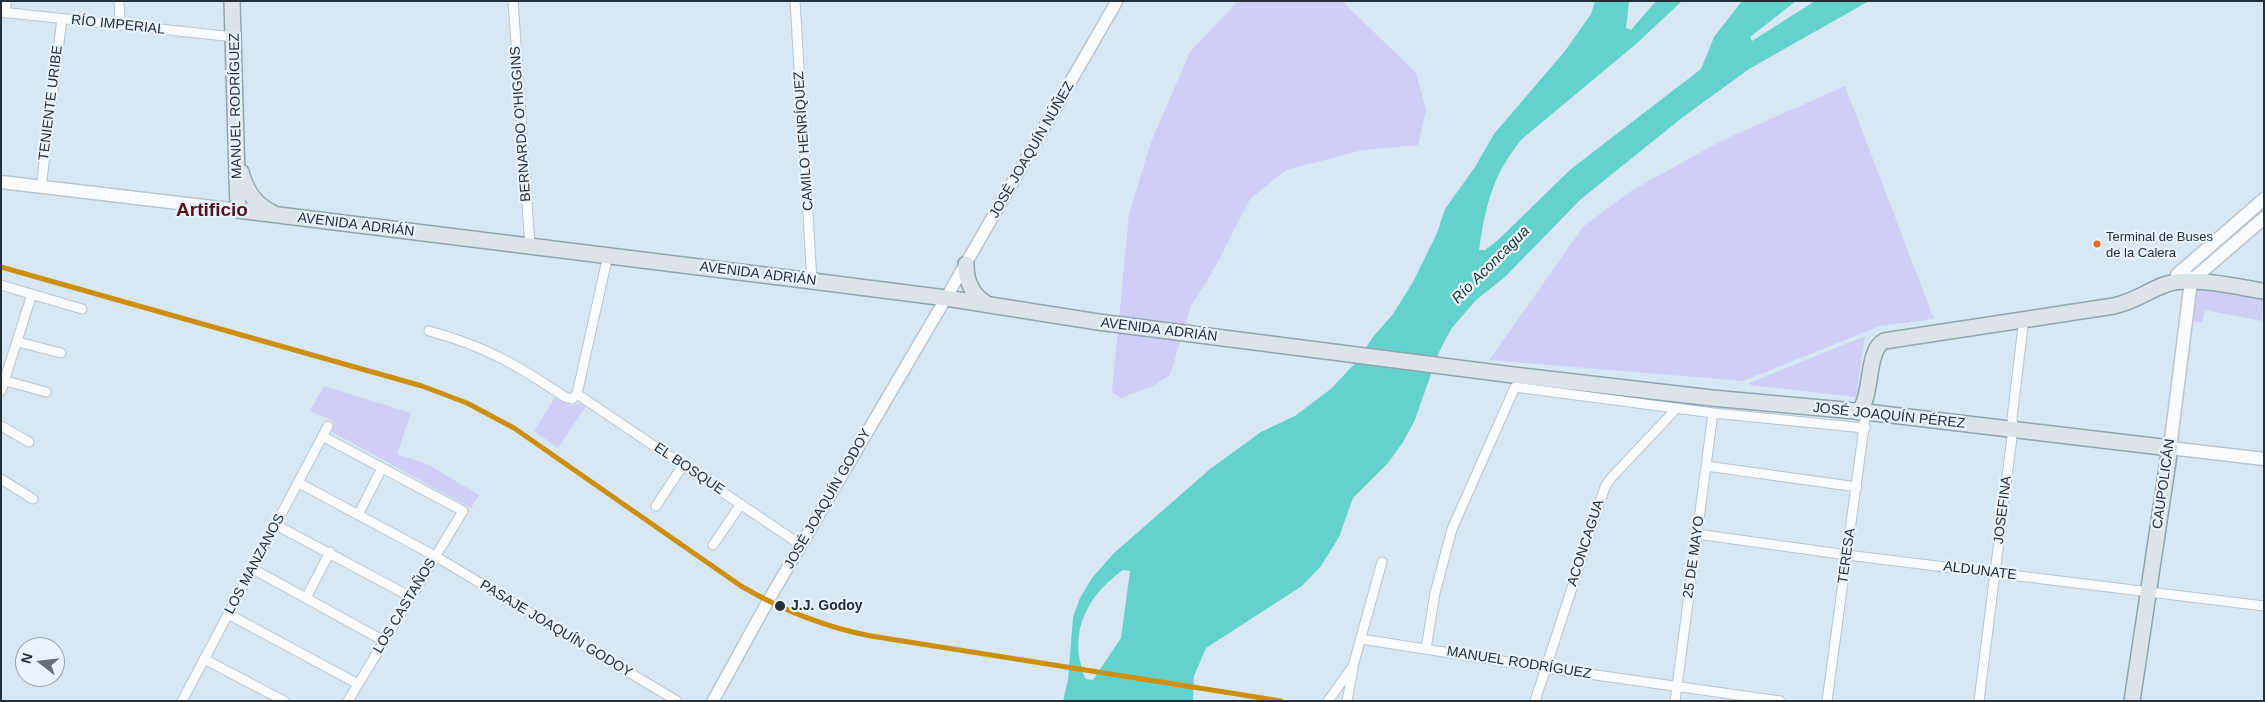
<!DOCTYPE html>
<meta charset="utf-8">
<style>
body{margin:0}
#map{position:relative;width:2265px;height:702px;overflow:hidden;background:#d7e7f3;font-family:Helvetica,sans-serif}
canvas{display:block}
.frame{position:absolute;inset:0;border:2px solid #242f38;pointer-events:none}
.north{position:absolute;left:15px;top:637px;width:50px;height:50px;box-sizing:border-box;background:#e8f3fc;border:1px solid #9aa5ae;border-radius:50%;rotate:286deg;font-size:14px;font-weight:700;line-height:20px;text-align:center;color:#242f38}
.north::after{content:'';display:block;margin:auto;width:18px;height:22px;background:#636f79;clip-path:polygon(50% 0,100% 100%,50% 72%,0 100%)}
</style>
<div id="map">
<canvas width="2265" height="702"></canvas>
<div class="frame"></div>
<div class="north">N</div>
</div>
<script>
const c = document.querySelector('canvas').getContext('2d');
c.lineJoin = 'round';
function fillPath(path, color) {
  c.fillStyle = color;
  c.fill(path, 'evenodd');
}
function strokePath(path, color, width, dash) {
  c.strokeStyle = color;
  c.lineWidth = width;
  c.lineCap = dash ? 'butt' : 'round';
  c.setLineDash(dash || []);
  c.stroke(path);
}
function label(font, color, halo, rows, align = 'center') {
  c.font = font + ' Helvetica,sans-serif';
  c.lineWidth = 4.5;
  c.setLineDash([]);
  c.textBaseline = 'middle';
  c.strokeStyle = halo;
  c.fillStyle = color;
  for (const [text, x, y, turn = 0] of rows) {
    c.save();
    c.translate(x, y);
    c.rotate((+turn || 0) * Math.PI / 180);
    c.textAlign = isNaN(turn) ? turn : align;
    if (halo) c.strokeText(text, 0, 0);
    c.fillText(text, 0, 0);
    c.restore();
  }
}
fillPath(new Path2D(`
 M 1238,1 L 1342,1 L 1416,73 L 1426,110 L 1418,145 L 1363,150 L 1286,170 L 1250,199 L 1217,264 L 1191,306 L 1170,375 L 1153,386 L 1121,398 L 1112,392 L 1129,214 L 1151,142 L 1190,52 Z
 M 1845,86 L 1934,319 L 1880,326 L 1743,381 L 1489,360 L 1584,226 L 1631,191 L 1721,141 Z
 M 2201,288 L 2264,299 L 2262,321 L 2205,310 L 2202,323 L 2190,320 L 2193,292 Z
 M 1865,336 L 1856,397 L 1750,385 L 1749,383 Z
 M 324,386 L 411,413 L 397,454 L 429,465 L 479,495 L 471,508 L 332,432 L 333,421 L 310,411 Z
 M 555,397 L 572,406 L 581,402 L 586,406 L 558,448 L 534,431 Z`), '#cfcef7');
fillPath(new Path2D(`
 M 1595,1 L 1629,1 L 1626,28 L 1631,30 L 1656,1 L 1682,1 L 1636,44 L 1522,139 C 1492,176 1486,204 1479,250 L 1485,250 L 1498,240 L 1571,169 L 1701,69 L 1714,37 L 1742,1 L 1796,1 L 1750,37 L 1752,41 L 1815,1 L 1869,1 L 1749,69 L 1683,117 L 1581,199 L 1505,277 L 1476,300 L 1451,329 L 1439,352 L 1414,422 L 1403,442 L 1388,463 L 1353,498 L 1339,537 L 1321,566 L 1302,586 L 1206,648 L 1194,676 L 1193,701 L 1063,701 L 1068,680 L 1073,617 L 1080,598 L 1092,578 L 1114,553 L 1210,469 L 1261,432 L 1295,416 L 1332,388 L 1358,360 L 1373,337 L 1393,314 L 1413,282 L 1437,233 L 1445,209 L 1475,167 L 1494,134 L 1565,51 L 1591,14 ZM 1123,570 L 1130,571 L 1121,638 L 1093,680 L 1086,679 C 1082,674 1082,667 1080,661 C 1072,623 1093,591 1123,570 Z`), '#64d2cc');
const minor = new Path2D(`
 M 6,1 L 6,13
 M 119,1 L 120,25
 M 513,1 L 530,246
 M 795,1 L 812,281
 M 1,12 L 234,37
 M 41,187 L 62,19
 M 1,285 L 82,309
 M 429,331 C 485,346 517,365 565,397 L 572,399 L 577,394 L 608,255
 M 18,342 L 61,353
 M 6,381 L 46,392
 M 1,391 L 32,294
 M 577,394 L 801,545
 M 1,426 L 29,442
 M 324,437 L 463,511 L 348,701
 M 1706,466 L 1857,487
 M 1,479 L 33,499
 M 299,483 L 435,556 L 677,701
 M 656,506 L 683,465
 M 358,515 L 382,468
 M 276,525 L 411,597
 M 1697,534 L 1847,555 L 2264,606
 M 713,545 L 741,504
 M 253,569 L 384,641
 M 306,598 L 330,552
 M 228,614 L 358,684
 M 1361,639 L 1546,668 L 1780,701
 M 1426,649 L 1435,593 L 1452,529 L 1515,387 L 1713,413 L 1865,428
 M 204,659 L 284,701
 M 182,701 L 328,426
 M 1328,701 L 1353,666 L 1382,562
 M 1347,701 L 1353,669
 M 1535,701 L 1605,487 L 1611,478 L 1677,408
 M 1675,701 L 1713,413
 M 1827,701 L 1866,412
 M 1979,701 L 2013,429 L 2012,418 L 2024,318`);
const tertiary = new Path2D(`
 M 713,701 L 768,601 L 946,298 L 1117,1`);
const secondary = new Path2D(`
 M 1,182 L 238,210
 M 2182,270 L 2191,281 L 2170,448 L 2264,459
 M 2177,275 L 2264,199
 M 2191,281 L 2264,218`);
const primary = new Path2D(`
 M 232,1 L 238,210 L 812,281 L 946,298 L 1098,322 L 1513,375 L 1712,398 L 1866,412 L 2170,448 L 2132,701
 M 241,172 C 246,191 255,205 273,213
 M 966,264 C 966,282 972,295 987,304
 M 1859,412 C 1873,394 1866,351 1884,341 L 2114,306 C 2135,301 2146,292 2164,285 C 2190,275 2236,287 2264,291`);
strokePath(minor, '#b9c5cf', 11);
strokePath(tertiary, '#b9c5cf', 14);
strokePath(secondary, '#b9c5cf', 15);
strokePath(primary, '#90a4ad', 18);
strokePath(minor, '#f9fbfd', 9);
strokePath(tertiary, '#f9fbfd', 11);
strokePath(secondary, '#f9fbfd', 12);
strokePath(primary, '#dbe4e8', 15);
strokePath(new Path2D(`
 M 1,267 L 422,386 L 467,403 L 514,428 L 741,586 C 782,610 824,627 871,636 L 1281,701`), '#cd8e0b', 5);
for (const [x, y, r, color] of [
 [2097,244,4.5,"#f26522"],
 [780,606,6,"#242f38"]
]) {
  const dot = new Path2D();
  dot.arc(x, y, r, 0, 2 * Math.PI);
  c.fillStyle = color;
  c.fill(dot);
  strokePath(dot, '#e8f3fc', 2);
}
label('13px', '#242f38', '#e8f3fc', [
 ["Terminal de Buses",2106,237],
 ["de la Calera",2106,253]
], 'left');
label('14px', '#242f38', '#e8f3fc', [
 ["RÍO IMPERIAL",118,25,6],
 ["TENIENTE URIBE",51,103,-83],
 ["MANUEL RODRÍGUEZ",236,106,-91],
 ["BERNARDO O'HIGGINS",521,124,-94],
 ["CAMILO HENRÍQUEZ",804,141,-94],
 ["JOSÉ JOAQUÍN NÚÑEZ",1032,150,-60],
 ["AVENIDA ADRIÁN",356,225,7],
 ["AVENIDA ADRIÁN",758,274,7],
 ["AVENIDA ADRIÁN",1159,330,7],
 ["JOSÉ JOAQUÍN PÉREZ",1889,416,6],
 ["EL BOSQUE",689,469,34],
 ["CAUPOLICÁN",2164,484,-82],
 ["JOSÉ JOAQUÍN GODOY",828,499,-60],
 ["JOSEFINA",2003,510,-83],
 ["ACONCAGUA",1586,543,-72],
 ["TERESA",1847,556,-82],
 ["25 DE MAYO",1694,557,-82],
 ["LOS MANZANOS",255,564,-62],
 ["ALDUNATE",1980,571,7],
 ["LOS CASTAÑOS",405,606,-59],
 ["PASAJE JOAQUÍN GODOY",556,629,31],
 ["MANUEL RODRÍGUEZ",1519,663,9]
]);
label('bold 14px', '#242f38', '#e8f3fc', [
 ["J.J. Godoy",791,606]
], 'left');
label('italic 15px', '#162e2b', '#e8f3fc', [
 ["Río Aconcagua",1491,265,-45]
]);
label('bold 19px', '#57121c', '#e8f3fc', [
 ["Artificio",212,211]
]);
</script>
